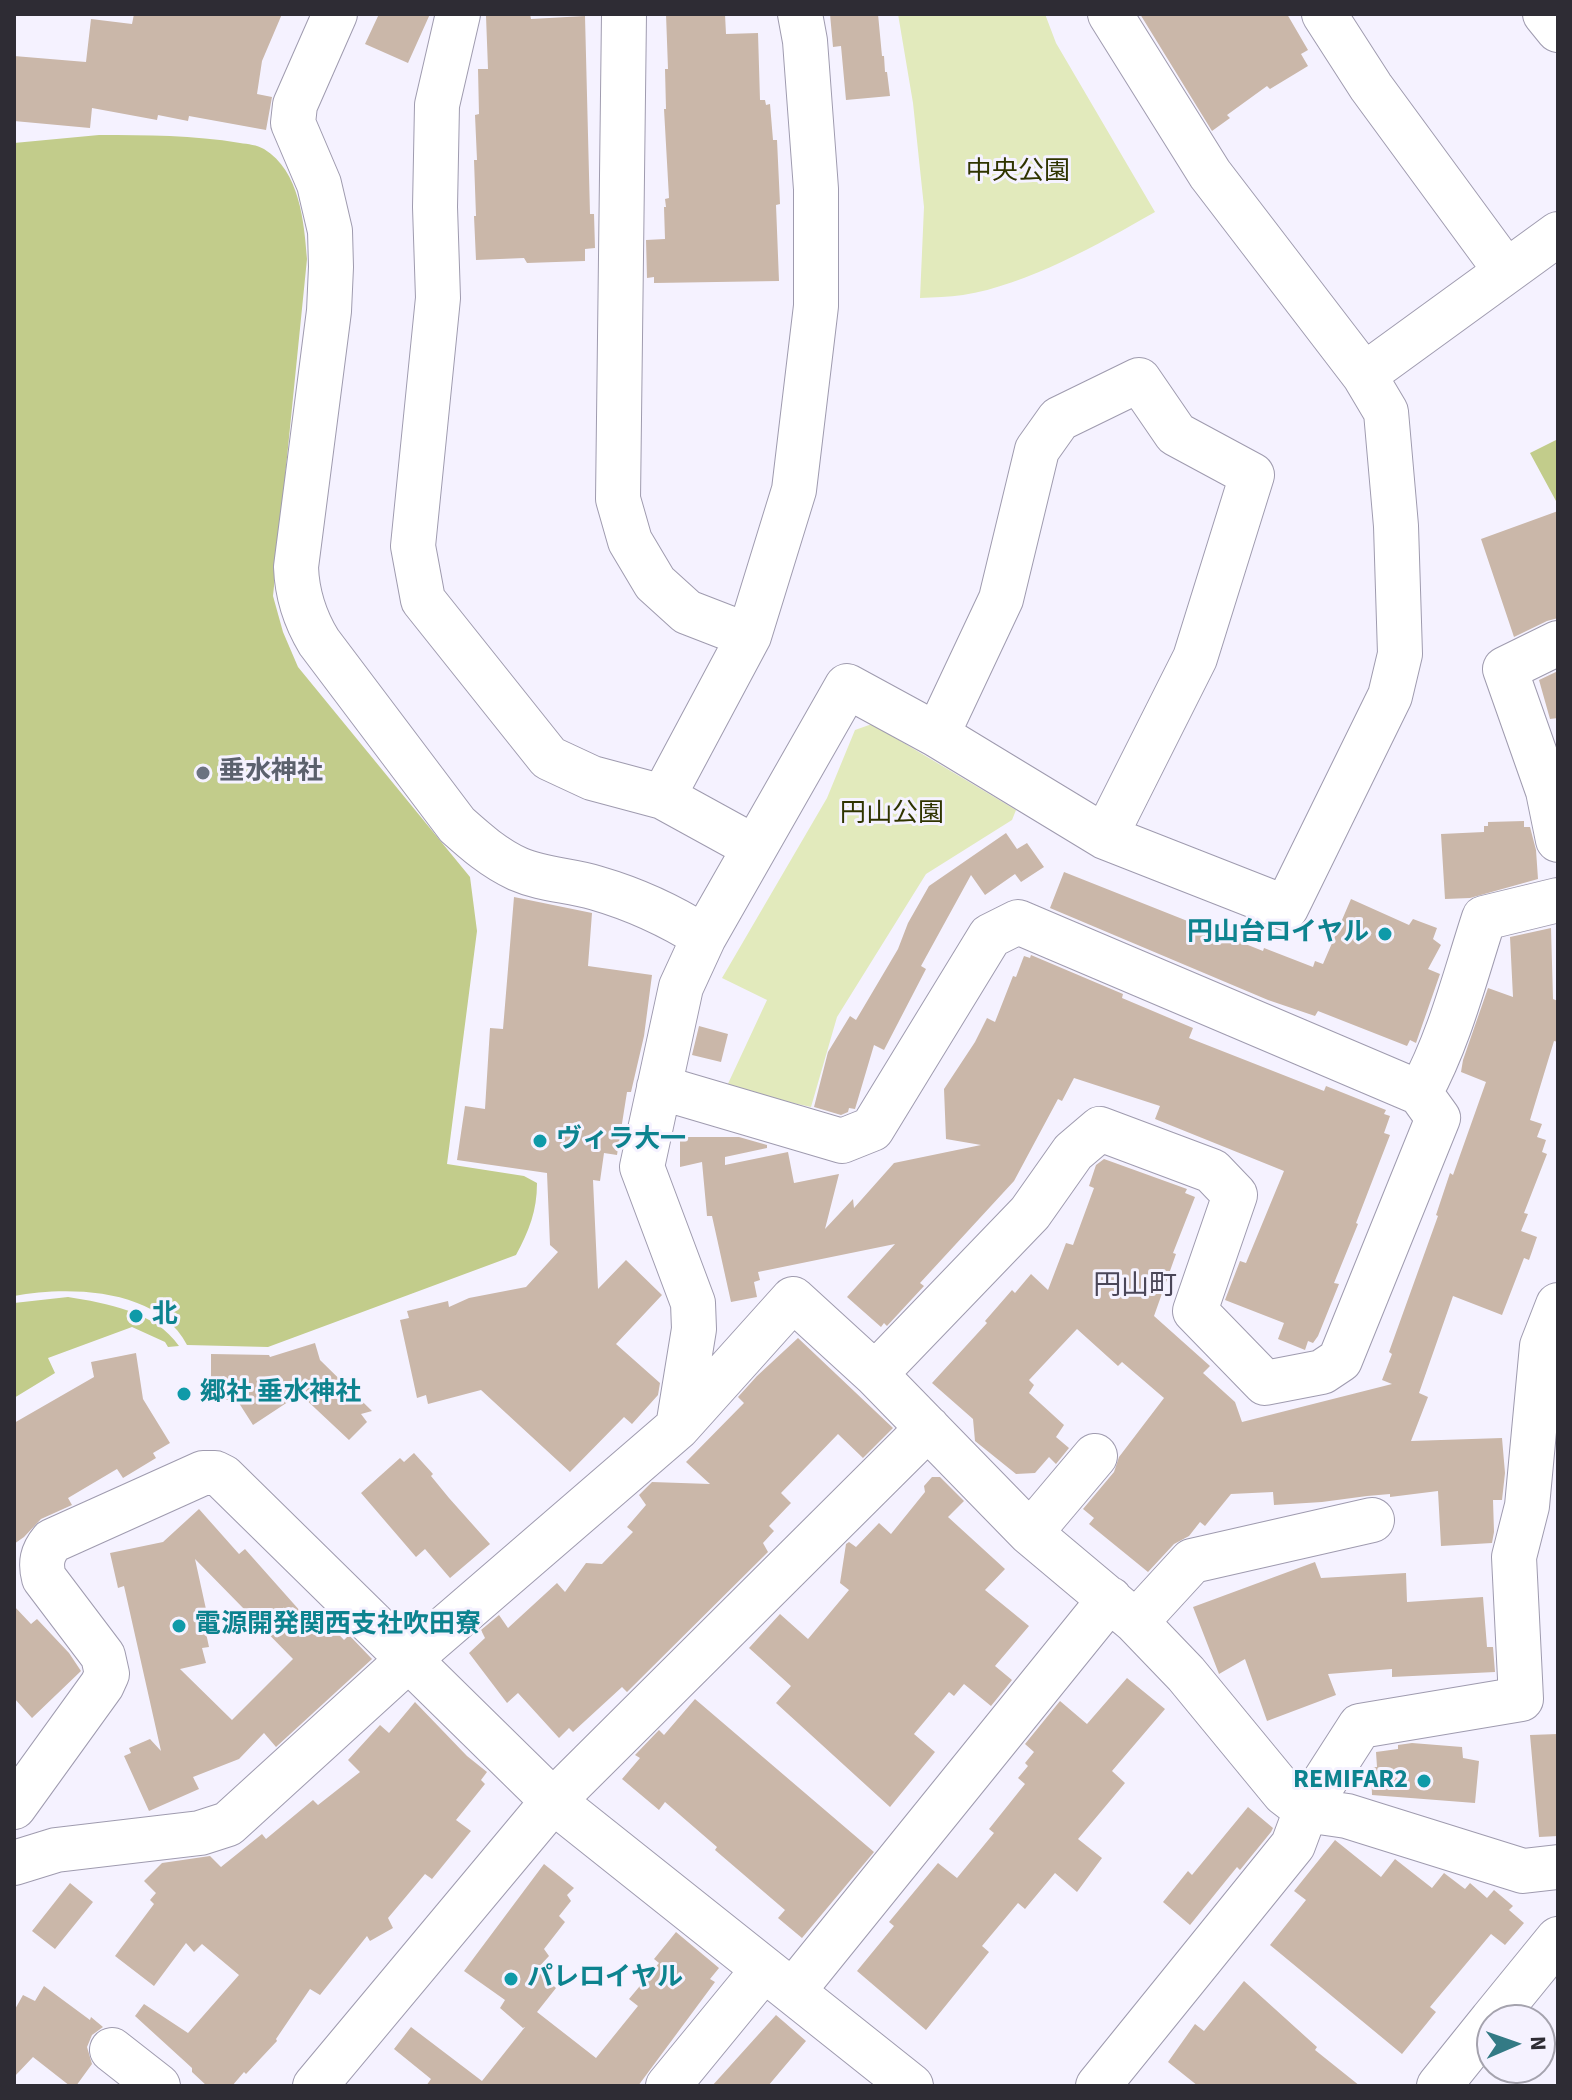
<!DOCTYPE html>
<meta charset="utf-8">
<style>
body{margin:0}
#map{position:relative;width:1572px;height:2100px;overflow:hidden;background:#f5f2ff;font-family:"Source Sans 3",sans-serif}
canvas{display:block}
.frame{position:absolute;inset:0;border:16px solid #2e2c34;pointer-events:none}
.north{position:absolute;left:1476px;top:2004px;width:80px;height:80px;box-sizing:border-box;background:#f5f2ff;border:2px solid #a5a3ae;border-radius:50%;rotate:88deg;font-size:22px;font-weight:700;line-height:32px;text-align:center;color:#2e2c34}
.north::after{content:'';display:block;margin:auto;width:28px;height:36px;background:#337a85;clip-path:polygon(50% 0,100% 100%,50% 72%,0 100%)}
</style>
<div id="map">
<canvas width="1572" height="2100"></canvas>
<div class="frame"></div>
<div class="north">N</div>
</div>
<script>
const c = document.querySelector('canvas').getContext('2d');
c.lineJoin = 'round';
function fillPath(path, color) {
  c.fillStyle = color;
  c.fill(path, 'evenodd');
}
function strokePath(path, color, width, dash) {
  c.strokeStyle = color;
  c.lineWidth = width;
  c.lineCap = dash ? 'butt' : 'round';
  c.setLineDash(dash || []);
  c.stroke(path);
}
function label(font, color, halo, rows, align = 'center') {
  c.font = font + ' "Source Sans 3","Noto Sans JP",sans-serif';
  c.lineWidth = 6;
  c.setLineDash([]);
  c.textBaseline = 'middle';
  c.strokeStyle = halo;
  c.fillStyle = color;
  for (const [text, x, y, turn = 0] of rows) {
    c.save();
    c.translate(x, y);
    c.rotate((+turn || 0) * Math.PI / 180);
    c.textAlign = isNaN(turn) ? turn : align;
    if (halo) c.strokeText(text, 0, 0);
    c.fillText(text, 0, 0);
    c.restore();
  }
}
fillPath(new Path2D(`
 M 898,14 L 1045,14 L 1056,43 L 1155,212 C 1099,244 1027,285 963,295 C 949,297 934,297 920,298 L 924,207 L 913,103 Z
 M 872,724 L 1016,810 L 1012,820 L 926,874 L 837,1017 L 811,1107 L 726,1088 L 767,1000 L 722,978 L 827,798 L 855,730 Z`), '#e2eabc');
fillPath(new Path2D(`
 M 99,135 C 147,135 193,135 240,143 C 248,144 257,145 264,149 C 300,171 304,222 307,259 L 273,596 L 283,632 L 298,667 L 470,877 L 477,931 L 447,1164 L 524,1176 L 537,1183 C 537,1211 529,1231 516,1255 L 268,1347 L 187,1345 C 158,1288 69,1286 14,1296 L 14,143 Z
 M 1558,439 L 1558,500 L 1556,501 L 1530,453 Z
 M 68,1297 C 106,1303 156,1312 179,1346 L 168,1347 L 165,1342 L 132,1327 L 48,1358 L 55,1373 L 14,1398 L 14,1303 Z`), '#c2cc8b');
fillPath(new Path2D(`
 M 134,14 L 282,14 L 262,61 L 257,94 L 272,97 L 266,130 L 189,116 L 188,121 L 158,115 L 157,120 L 92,108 L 90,128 L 14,121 L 14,56 L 86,62 L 91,19 L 132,24 Z
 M 379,14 L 430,14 L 408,63 L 365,44 Z
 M 530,14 L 531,19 L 585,16 L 590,214 L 594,214 L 595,248 L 585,249 L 585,261 L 527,263 L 524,258 L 476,260 L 474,216 L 476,216 L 474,160 L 477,160 L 475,115 L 479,114 L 478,69 L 488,69 L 486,16 Z
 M 666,14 L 725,14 L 726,34 L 758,33 L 760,100 L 765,100 L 766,105 L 770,104 L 773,140 L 777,140 L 780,204 L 776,205 L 779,281 L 654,283 L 654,277 L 647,278 L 646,240 L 665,239 L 664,207 L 666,207 L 665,199 L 669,198 L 664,109 L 666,109 L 665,69 L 668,69 Z
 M 830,14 L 878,14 L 882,56 L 884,56 L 885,72 L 887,72 L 890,96 L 846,100 L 841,46 L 833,47 Z
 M 1140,14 L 1287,14 L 1308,50 L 1301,54 L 1308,66 L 1270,89 L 1267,86 L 1227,115 L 1230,118 L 1212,131 Z
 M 1558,511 L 1558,618 L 1547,621 L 1514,637 L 1481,539 Z
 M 1558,671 L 1558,718 L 1550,719 L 1539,680 Z
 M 1524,821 L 1524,827 L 1530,827 L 1536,850 L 1538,879 L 1470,898 L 1445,899 L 1441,834 L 1484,832 L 1484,826 L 1488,826 L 1488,822 Z
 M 1006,833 L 1017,849 L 1027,843 L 1044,867 L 1021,882 L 1015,874 L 985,895 L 971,875 L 921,966 L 926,969 L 884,1050 L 874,1045 L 855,1109 L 849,1108 L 848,1112 L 841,1115 L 814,1107 L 828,1052 L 850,1016 L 856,1020 L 898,949 L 908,923 L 929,886 Z
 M 1064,872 L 1263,951 L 1264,948 L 1313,967 L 1315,961 L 1323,964 L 1351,899 L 1409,925 L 1413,919 L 1437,928 L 1433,939 L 1441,945 L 1428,969 L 1440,974 L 1416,1043 L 1410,1040 L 1407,1046 L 1318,1011 L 1315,1016 L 1268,1000 L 1050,908 Z
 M 514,897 L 592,913 L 588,966 L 652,975 L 644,1036 L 631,1092 L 627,1092 L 617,1155 L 604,1153 L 600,1181 L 593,1180 L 598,1289 L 626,1260 L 662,1295 L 616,1344 L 660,1383 L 658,1395 L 632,1424 L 624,1417 L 570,1472 L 481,1390 L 428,1404 L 426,1395 L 417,1398 L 400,1320 L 409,1318 L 407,1311 L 448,1301 L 449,1307 L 469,1298 L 526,1287 L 558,1252 L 550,1245 L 547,1173 L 457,1160 L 465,1106 L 485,1109 L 490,1028 L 503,1029 Z
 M 1551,928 L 1553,999 L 1558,1001 L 1558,1042 L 1554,1041 L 1530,1120 L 1542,1124 L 1537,1137 L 1546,1140 L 1542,1152 L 1547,1154 L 1524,1213 L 1528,1214 L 1521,1231 L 1537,1237 L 1529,1260 L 1524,1258 L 1502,1315 L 1453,1296 L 1419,1393 L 1428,1397 L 1411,1441 L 1502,1438 L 1505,1473 L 1502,1500 L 1493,1500 L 1494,1532 L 1492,1543 L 1441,1546 L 1438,1491 L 1390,1497 L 1390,1494 L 1367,1496 L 1322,1502 L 1274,1505 L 1273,1492 L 1231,1494 L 1205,1526 L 1200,1522 L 1189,1536 L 1174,1544 L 1148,1572 L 1089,1524 L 1094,1518 L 1083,1509 L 1114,1472 L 1119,1457 L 1164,1398 L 1122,1362 L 1118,1366 L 1077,1329 L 1029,1380 L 1034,1385 L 1029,1393 L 1064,1425 L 1056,1437 L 1069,1448 L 1056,1464 L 1049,1457 L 1035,1473 L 1016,1474 L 975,1441 L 973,1419 L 932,1383 L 987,1323 L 985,1321 L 1012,1290 L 1015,1293 L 1031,1274 L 1048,1290 L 1066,1243 L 1073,1245 L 1094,1188 L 1089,1186 L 1096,1165 L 1104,1159 L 1187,1189 L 1185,1193 L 1195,1197 L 1173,1253 L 1176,1254 L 1154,1316 L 1210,1366 L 1203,1373 L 1235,1402 L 1242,1422 L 1392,1384 L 1382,1380 L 1392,1354 L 1389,1352 L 1438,1216 L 1436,1215 L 1450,1173 L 1453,1175 L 1486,1082 L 1461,1072 L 1463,1060 L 1488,988 L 1513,997 L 1510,937 Z
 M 1031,955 L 1123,994 L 1122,998 L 1193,1028 L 1189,1038 L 1324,1091 L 1326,1086 L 1386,1110 L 1384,1114 L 1390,1116 L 1384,1133 L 1390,1135 L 1356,1223 L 1358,1224 L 1334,1283 L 1339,1284 L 1318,1336 L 1313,1343 L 1308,1341 L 1305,1350 L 1278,1339 L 1284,1323 L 1225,1300 L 1240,1261 L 1246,1263 L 1284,1171 L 1155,1119 L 1160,1106 L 1074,1078 L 1062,1101 L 1058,1099 L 1014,1181 L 920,1283 L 924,1286 L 887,1326 L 884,1323 L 881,1327 L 847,1297 L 895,1244 L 758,1272 L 760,1280 L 754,1282 L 757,1297 L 731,1302 L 712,1216 L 707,1216 L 702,1162 L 680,1167 L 680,1137 L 739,1137 L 767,1145 L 767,1148 L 725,1157 L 725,1165 L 788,1152 L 794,1183 L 839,1174 L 825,1229 L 853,1199 L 854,1208 L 894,1163 L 981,1145 L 946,1139 L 944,1089 L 975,1042 L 987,1018 L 995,1022 L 1013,976 L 1016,977 L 1024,956 L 1030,958 Z
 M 699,1026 L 728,1034 L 721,1062 L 692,1055 Z
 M 798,1338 L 893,1428 L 863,1458 L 838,1434 L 781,1493 L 791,1503 L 769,1526 L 774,1531 L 763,1543 L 768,1552 L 627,1692 L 622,1687 L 573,1732 L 569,1728 L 559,1738 L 518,1693 L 507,1703 L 469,1653 L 485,1638 L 481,1630 L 499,1615 L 508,1628 L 557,1583 L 565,1592 L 586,1563 L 602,1564 L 633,1532 L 627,1527 L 646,1505 L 639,1495 L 652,1482 L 710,1484 L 686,1462 L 744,1403 L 738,1397 L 757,1376 Z
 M 315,1343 L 320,1360 L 372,1411 L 361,1414 L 367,1422 L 349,1440 L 300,1394 L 253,1425 L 237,1400 L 211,1399 L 211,1354 L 269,1355 L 270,1357 Z
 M 136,1353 L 143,1399 L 170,1443 L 153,1453 L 156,1458 L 123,1478 L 117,1469 L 68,1498 L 72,1505 L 41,1519 L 24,1537 L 14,1544 L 14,1423 L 94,1377 L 91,1362 Z
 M 414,1453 L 433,1474 L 431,1476 L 449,1498 L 490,1544 L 450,1578 L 425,1549 L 416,1557 L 361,1493 L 400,1458 L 404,1462 Z
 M 932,1477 L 940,1477 L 964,1501 L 948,1517 L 1005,1569 L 985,1590 L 1029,1626 L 995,1666 L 1012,1680 L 991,1706 L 964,1684 L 954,1696 L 949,1692 L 914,1734 L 935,1752 L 890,1807 L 776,1703 L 791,1686 L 749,1648 L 780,1614 L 808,1639 L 849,1590 L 840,1583 L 846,1544 L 849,1542 L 856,1547 L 879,1523 L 891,1534 L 925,1492 L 924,1486 Z
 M 199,1509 L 239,1554 L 245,1549 L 317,1630 L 326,1621 L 344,1640 L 349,1635 L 372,1659 L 276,1747 L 264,1733 L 239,1759 L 193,1777 L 199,1789 L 149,1811 L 124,1756 L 131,1753 L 129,1748 L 150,1739 L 161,1751 L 124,1586 L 118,1588 L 110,1553 L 163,1542 ZM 195,1559 L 293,1659 L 232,1720 L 180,1669 L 206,1663 L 202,1648 L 209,1647 L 206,1633 L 211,1632 Z
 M 1315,1562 L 1321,1578 L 1406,1573 L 1407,1602 L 1483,1597 L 1487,1647 L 1493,1647 L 1495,1672 L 1392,1677 L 1392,1669 L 1328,1674 L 1336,1695 L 1267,1721 L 1245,1659 L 1219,1674 L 1193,1607 Z
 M 14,1606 L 31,1624 L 37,1619 L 69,1653 L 81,1671 L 32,1718 L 14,1698 Z
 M 1127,1678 L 1165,1709 L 1112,1771 L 1125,1783 L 1078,1839 L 1102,1858 L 1077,1892 L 1055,1873 L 1025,1909 L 1018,1903 L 982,1946 L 989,1952 L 926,2030 L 857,1971 L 894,1926 L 889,1922 L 938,1863 L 957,1878 L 994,1833 L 989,1829 L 1025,1784 L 1018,1778 L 1028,1766 L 1025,1763 L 1034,1752 L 1025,1744 L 1060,1701 L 1087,1724 Z
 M 695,1699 L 874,1852 L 802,1938 L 778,1918 L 785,1910 L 715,1850 L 717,1847 L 665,1802 L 659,1810 L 622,1779 L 640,1758 L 635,1755 L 659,1730 L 664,1735 Z
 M 415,1702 L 467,1756 L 487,1772 L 481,1780 L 485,1784 L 456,1820 L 471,1831 L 432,1879 L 425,1874 L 388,1918 L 393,1928 L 370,1941 L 367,1936 L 320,1995 L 310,1989 L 276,2039 L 277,2041 L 246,2074 L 244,2072 L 232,2086 L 207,2086 L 192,2072 L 192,2068 L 135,2016 L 144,2004 L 188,2033 L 239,1975 L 202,1944 L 194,1952 L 186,1943 L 154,1986 L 115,1956 L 154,1904 L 150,1900 L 156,1893 L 144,1881 L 162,1863 L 210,1856 L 221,1867 L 262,1834 L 266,1839 L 313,1800 L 318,1805 L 360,1772 L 348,1760 L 380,1725 L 389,1733 Z
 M 1558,1734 L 1558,1836 L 1539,1837 L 1530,1735 Z
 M 1412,1743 L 1462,1747 L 1463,1758 L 1479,1761 L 1475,1803 L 1372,1795 L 1371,1767 L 1377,1767 L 1376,1752 L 1398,1749 L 1398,1745 Z
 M 1248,1807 L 1273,1828 L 1271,1832 L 1240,1870 L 1237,1867 L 1190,1925 L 1163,1902 L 1188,1871 L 1192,1875 Z
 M 1335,1840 L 1381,1877 L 1395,1859 L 1432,1888 L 1444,1873 L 1465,1889 L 1470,1883 L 1487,1898 L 1494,1890 L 1513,1906 L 1509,1910 L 1524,1923 L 1505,1945 L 1491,1934 L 1430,2007 L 1436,2012 L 1402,2054 L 1270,1945 L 1306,1900 L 1294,1891 Z
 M 544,1864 L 574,1888 L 567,1895 L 571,1901 L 559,1916 L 565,1922 L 544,1949 L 549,1956 L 536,1970 L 556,1988 L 537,2012 L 596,2058 L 638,2006 L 629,1999 L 659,1963 L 654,1959 L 676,1932 L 719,1968 L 710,1979 L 715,1982 L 638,2086 L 426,2086 L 431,2079 L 394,2049 L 411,2027 L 482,2081 L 525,2027 L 523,2028 L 500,2008 L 505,2000 L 464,1971 Z
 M 70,1883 L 93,1902 L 55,1949 L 32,1931 Z
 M 1244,1981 L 1317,2047 L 1315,2050 L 1360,2086 L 1198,2086 L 1168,2062 L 1195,2024 L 1204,2031 Z
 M 44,1986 L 90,2020 L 91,2017 L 103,2027 L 92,2035 L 87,2047 L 92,2064 L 76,2086 L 70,2086 L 33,2057 L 14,2077 L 14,2011 L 23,1995 L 35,2001 Z
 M 776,2015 L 806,2041 L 768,2086 L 712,2086 Z`), '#cab7a9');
const minor = new Path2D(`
 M 335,14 L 295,105 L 293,123 L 319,184 L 330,231 L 331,267 L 329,311 L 296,567 C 297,594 305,619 319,642 L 457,825 C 476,842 494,858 518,869 C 543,880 570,880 596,888 C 634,899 671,916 704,937 L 681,987 L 642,1167 L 693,1303 L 694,1329 L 678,1427
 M 458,14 L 437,105 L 435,207 L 438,298 L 413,546 L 423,600 L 549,758 L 592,778 L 663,797 L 754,847
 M 624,14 L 618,499 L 630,541 L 655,583 L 687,612 L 749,636
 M 1324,14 L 1371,87 L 1506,271
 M 1545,14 L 1558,30
 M 1364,375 L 1558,234
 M 1558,643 L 1505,669 L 1548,791 L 1558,840
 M 937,735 L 1001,599 L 1037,450 L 1059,419 L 1139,380 L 1176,434 L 1252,475 L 1195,658 L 1105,837
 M 663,797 L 749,636 L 794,490 L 816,306 L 816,189 L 805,41 L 800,14
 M 704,937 L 847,686 L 937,735 L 1105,837 L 1286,908 L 1390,696 L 1400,654 L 1396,526 L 1386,412 L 1364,375 L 1210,174 L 1110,14
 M 659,1087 L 842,1141 L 872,1129 L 990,936 L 1018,922 L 1420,1093 L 1438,1118 L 1340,1360 L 1322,1372 L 1265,1383 L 1195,1311 L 1235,1195 L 1212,1171 L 1100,1129 L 1073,1152 L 1030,1213 L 875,1374
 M 1420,1093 C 1450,1038 1465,976 1484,918 L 1558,900
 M 1030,1533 L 1095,1456
 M 1136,1622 L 1192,1561 L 1372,1520
 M 14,1807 L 102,1685 L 107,1674 L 103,1656 L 44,1578 C 40,1563 42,1553 52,1541 L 203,1473 L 215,1473 L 223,1477 L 553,1801 L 911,2086
 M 14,1863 L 56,1850 L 200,1833 L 228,1824 L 408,1660 L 678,1427 L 793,1299 L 875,1374 L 1030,1533 L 1136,1622 L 1186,1674 L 1284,1793 L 1306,1810 L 1347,1816 L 1523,1871 L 1558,1867
 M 793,1991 L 1110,1599
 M 1492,2020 L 1558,1939
 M 112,2050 L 158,2086
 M 315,2086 L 553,1801 L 928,1428
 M 668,2086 L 764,1969
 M 1098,2086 L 1293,1845 L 1306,1810 L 1360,1726 L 1521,1699 L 1514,1557 L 1527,1506 L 1542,1346 L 1558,1305
 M 1439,2086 L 1492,2020`);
strokePath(minor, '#9f9baf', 46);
strokePath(minor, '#fff', 44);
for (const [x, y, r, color] of [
 [203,773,8,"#6b7280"],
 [1385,934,8,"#0f9aa8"],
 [540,1141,8,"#0f9aa8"],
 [136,1316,8,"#0f9aa8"],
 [184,1394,8,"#0f9aa8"],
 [179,1626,8,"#0f9aa8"],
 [1424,1781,8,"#0f9aa8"],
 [511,1979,8,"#0f9aa8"]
]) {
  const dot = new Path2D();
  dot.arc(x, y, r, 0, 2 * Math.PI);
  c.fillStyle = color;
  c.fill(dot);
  strokePath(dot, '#f5f2ff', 3);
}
label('26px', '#2f3400', '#f5f2ff', [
 ["中央公園",1018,173],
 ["円山公園",892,815]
]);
label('bold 26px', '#5b616d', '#f5f2ff', [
 ["垂水神社",219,773]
], 'left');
label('bold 26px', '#0d838f', '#f5f2ff', [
 ["円山台ロイヤル",1369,934,"right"],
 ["ヴィラ大一",556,1141],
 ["北",152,1316],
 ["郷社 垂水神社",200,1394],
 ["電源開発関西支社吹田寮",195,1626],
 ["REMIFAR2",1408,1781,"right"],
 ["パレロイヤル",527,1979]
], 'left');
label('28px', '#4a4658', '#f5f2ff', [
 ["円山町",1135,1288]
]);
</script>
